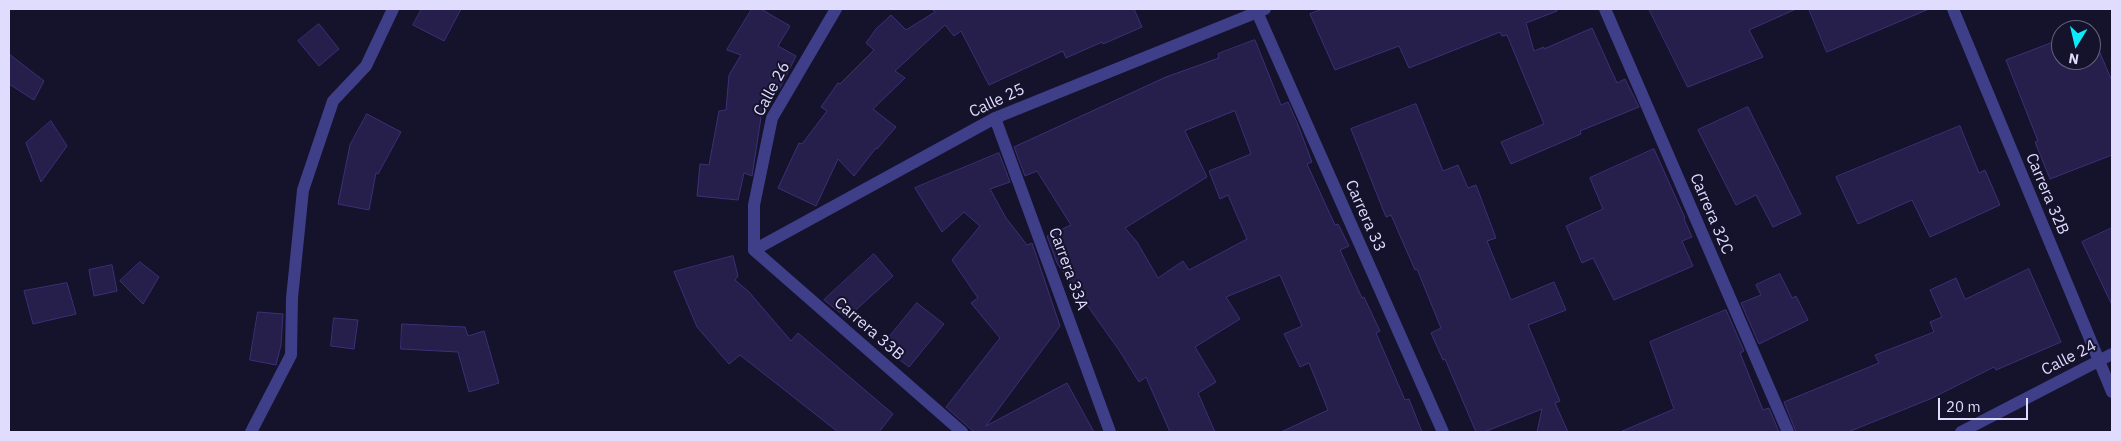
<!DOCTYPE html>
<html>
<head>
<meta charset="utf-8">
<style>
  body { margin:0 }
  #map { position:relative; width:2121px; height:441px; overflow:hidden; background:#15122b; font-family:"IBM Plex Sans",sans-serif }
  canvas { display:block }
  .frame { position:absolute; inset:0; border:10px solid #dfdcfe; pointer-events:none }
  .north { position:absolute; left:2051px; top:20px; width:50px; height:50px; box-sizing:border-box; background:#15122b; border:1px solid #66637f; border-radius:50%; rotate:189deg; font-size:14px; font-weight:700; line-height:20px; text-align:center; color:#dfdcfe }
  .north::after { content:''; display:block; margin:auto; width:18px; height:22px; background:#0ceafa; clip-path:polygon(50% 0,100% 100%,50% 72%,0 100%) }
  .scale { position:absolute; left:1938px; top:398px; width:90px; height:22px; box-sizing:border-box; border:2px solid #dfdcfe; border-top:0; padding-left:6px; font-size:15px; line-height:18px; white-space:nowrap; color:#dfdcfe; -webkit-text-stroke:4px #15122b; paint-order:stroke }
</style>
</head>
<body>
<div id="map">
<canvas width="2121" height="441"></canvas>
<div class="frame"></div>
<div class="north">N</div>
<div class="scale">20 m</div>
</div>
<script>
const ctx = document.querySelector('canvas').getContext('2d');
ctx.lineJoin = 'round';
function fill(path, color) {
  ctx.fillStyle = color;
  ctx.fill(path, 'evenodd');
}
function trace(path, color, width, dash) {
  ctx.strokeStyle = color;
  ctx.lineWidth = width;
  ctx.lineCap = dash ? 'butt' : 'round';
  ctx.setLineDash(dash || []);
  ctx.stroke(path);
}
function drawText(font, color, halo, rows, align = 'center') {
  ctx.font = font + ' "IBM Plex Sans",sans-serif';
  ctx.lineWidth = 4;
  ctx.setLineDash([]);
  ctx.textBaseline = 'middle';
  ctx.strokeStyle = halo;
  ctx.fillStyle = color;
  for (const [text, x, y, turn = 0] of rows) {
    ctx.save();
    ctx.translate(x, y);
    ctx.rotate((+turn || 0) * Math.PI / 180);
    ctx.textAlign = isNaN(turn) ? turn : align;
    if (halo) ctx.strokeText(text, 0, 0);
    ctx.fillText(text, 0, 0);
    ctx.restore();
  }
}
const building = new Path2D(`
  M 422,9 L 461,9 L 444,41 L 413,25 Z
  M 752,9 L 761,9 L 790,26 L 778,46 L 796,56 L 780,88 L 762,111 L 752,176 L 744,173 L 738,200 L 697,196 L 700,164 L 709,165 L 719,111 L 726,110 L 729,75 L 741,55 L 727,50 Z
  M 932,9 L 1134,9 L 1142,27 L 1103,44 L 1102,42 L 1066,58 L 1063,51 L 989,85 L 961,31 L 954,36 L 945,25 L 895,71 L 905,78 L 873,109 L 896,127 L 877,149 L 876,148 L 854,176 L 838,159 L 816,206 L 778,188 L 799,143 L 802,144 L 827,111 L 821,107 L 838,83 L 840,84 L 874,50 L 866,43 L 876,29 L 891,15 L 906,30 L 935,12 Z
  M 1323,9 L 1556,9 L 1557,11 L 1526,23 L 1534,51 L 1544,47 L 1544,49 L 1592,28 L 1617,83 L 1625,79 L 1639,107 L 1580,131 L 1581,134 L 1511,164 L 1501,142 L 1544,124 L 1507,35 L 1502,36 L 1500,32 L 1409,68 L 1399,46 L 1335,70 L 1310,14 Z
  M 1649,9 L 1796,9 L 1749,30 L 1763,57 L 1688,87 Z
  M 1809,9 L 1929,9 L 1827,52 Z
  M 319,24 L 339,49 L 319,66 L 298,41 Z
  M 2091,32 L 2112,81 L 2112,155 L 2050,179 L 2035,142 L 2038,141 L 2006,60 L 2061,39 L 2061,60 L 2091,60 Z
  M 1255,40 L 1281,105 L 1288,102 L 1298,125 L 1312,162 L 1307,164 L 1335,225 L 1338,224 L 1349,246 L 1340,250 L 1362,298 L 1364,297 L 1380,331 L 1376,333 L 1405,400 L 1409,399 L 1422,432 L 1281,432 L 1328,410 L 1309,363 L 1300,367 L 1284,334 L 1302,326 L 1280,275 L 1226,297 L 1240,319 L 1195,347 L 1216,382 L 1198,393 L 1215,432 L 1170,432 L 1146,377 L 1139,382 L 1119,350 L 1057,263 L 1047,236 L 1071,225 L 1037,171 L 1025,176 L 1014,147 L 1166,77 L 1219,58 L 1218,54 ZM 1235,111 L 1251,154 L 1209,171 L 1220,199 L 1228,195 L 1247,239 L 1189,270 L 1183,261 L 1158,278 L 1137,242 L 1125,228 L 1207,177 L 1185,131 Z
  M 9,54 L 44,81 L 34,100 L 9,84 Z
  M 1416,104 L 1443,171 L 1458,165 L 1468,188 L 1476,185 L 1496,238 L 1487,241 L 1511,300 L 1554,282 L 1566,310 L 1528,325 L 1560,401 L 1555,403 L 1568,432 L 1537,432 L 1542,409 L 1484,432 L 1476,432 L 1445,359 L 1443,360 L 1431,333 L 1441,328 L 1417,269 L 1415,270 L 1391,215 L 1386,217 L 1351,129 Z
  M 1748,107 L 1801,214 L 1773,227 L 1756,195 L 1736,205 L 1698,130 Z
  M 367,114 L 401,132 L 378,174 L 376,173 L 369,210 L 338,204 L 350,145 Z
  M 51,121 L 67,146 L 41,182 L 26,143 Z
  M 1960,126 L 1979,173 L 1985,170 L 2000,205 L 1930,237 L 1912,200 L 1858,224 L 1836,177 Z
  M 1654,149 L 1685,218 L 1684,219 L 1692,237 L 1682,241 L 1693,266 L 1614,300 L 1593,258 L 1582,263 L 1566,226 L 1603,209 L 1590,178 Z
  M 999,153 L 1010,182 L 990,189 L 1006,218 L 1027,245 L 1032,243 L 1060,326 L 986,426 L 1067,383 L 1094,432 L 974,432 L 946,407 L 1000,338 L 971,303 L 978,298 L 952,260 L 980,226 L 964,212 L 942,232 L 915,188 Z
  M 2112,228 L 2112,305 L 2082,242 Z
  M 874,254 L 893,276 L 847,318 L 824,300 Z
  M 733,256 L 738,276 L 735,280 L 749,292 L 791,341 L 798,333 L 893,414 L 879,432 L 838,432 L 740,355 L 729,364 L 697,327 L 674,272 Z
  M 140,262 L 159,277 L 143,304 L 120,281 Z
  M 112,265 L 117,291 L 94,296 L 89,270 Z
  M 2029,269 L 2061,342 L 1996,370 L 1994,367 L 1930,399 L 1848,432 L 1796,432 L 1784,402 L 1879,363 L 1875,355 L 1934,332 L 1930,322 L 1942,317 L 1930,290 L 1956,278 L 1965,299 Z
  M 1780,274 L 1792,298 L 1796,296 L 1808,320 L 1759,344 L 1741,303 L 1761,295 L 1756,285 Z
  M 67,283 L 76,314 L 33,324 L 24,291 Z
  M 917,303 L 944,324 L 909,367 L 882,346 Z
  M 1726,310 L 1744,351 L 1740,353 L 1763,410 L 1769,408 L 1779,432 L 1620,432 L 1674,409 L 1650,342 Z
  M 258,312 L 283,314 L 281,345 L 276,365 L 250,360 Z
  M 334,318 L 358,320 L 354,349 L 331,346 Z
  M 402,324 L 465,327 L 468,336 L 484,331 L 499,383 L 469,392 L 458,352 L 401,349 Z`);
fill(building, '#261e4b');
trace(building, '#3c3077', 1);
trace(new Path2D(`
  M 1605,9 L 1788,432
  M 1953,9 L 2112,392
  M 1257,12 L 1443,432
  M 995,118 L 1110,432
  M 754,250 L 995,118 L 1265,9
  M 754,250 L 962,432
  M 754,250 L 754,205 L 772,118 L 836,9
  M 251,432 L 291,355 L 292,298 L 303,190 L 333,101 L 366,66 L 393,9
  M 1961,432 L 2112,354`), '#3e3e89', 12);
drawText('16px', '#dfdcfe', '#15122b', [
  ["Calle 26",772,89,-62],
  ["Calle 25",997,101,-25],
  ["Carrera 32B",2047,194,67],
  ["Carrera 32C",1711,214,67],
  ["Carrera 33",1365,216,66],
  ["Carrera 33A",1068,269,70],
  ["Carrera 33B",869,329,41],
  ["Calle 24",2069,358,-27]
]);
</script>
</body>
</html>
